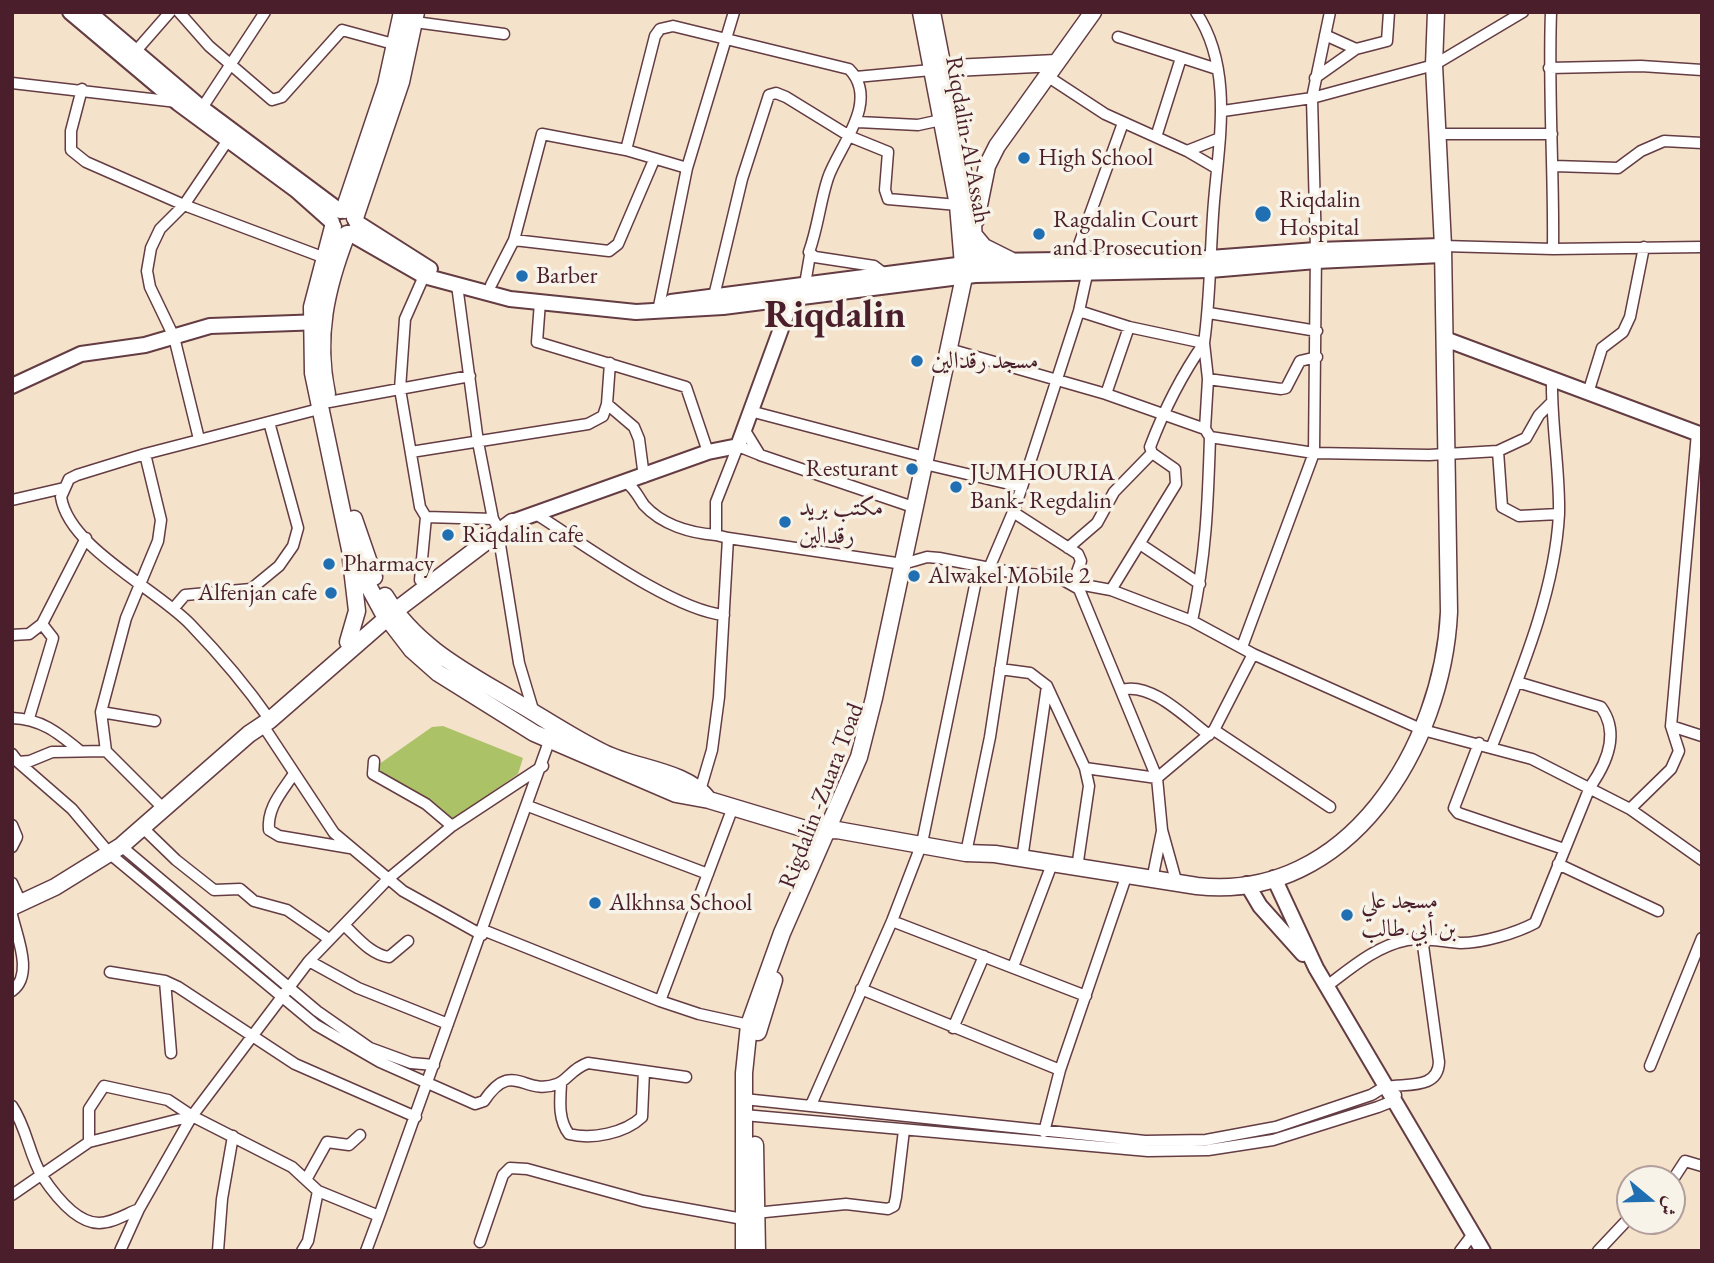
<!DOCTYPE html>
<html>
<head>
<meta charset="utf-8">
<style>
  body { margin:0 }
  #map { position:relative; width:1714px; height:1263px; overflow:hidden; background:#f5e2ca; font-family:"EB Garamond",Amiri,serif }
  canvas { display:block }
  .frame { position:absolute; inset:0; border:14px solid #4a1f2b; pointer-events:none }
  .north { position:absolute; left:1616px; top:1165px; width:70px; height:70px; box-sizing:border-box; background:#f7f3e8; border:2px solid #b29e9c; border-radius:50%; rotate:109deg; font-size:19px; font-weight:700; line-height:28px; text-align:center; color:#4a1f2b }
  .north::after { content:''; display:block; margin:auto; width:24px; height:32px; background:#1f6fb2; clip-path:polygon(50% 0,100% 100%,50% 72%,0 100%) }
</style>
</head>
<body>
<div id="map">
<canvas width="1714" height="1263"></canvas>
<div class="frame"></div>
<div class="north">ش</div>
</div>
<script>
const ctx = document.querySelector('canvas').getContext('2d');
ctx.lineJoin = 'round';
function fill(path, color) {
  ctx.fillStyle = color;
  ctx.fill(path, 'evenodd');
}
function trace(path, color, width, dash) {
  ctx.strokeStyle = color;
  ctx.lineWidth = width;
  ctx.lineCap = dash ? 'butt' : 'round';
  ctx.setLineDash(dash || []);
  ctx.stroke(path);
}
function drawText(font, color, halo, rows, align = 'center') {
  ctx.font = font + ' "EB Garamond",Amiri,serif';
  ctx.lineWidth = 7;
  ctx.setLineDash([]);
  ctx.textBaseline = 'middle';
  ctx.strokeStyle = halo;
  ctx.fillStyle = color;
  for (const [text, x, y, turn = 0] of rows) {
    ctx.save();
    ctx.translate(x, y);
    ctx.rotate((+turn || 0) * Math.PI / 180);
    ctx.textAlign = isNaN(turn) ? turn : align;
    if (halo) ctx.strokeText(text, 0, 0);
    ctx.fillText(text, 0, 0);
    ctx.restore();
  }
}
fill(new Path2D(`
  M 443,726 L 523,758 L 518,774 L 451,821 L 375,767 L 432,727 Z`), '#acc267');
const street = new Path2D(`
  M 179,12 L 209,46 L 272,100 L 282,97 L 342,30 L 397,45
  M 1551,12 C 1548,91 1554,170 1553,249
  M 415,22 L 504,34
  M 1325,35 L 1356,49
  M 1118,37 L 1217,69
  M 135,52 L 170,12
  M 1549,68 L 1641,66 L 1702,70
  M 1047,76 L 1105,114 L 1187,151 L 1216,168
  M 856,77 L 931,70
  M 1315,78 L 1356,49 L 1387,41 L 1389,12
  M 12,83 L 177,102
  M 82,89 L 71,131 L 71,150 L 86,162 L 184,205 L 325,258
  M 200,111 L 265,12
  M 1223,111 L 1312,98 L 1434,65 L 1523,12
  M 858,122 L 918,125 L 941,120
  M 1437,134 L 1552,134
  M 1156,137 L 1181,58
  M 626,150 L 655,36 L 660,29 L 673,26 L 849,69 C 881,101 838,148 828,178 C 820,202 818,227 809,252 L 815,257 L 874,266 L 886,275
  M 1187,151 L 1220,138
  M 1554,166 L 1618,168 L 1641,151 L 1664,141 L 1702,143
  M 514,240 L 609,251 L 618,244 L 654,160
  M 1443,246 L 1553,249 L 1702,247
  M 1072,264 L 1123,123
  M 805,284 L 810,255
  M 457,285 L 478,442 L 493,519 L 497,526 L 519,663 L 534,713
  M 491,285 L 514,240 L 542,134 L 626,150 L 687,168
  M 714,296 L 742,179 L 769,95 L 776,93 L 786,97 L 851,137 L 888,152 L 885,190 L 888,199 L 958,205
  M 540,302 L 537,342 L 686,387 L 708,452
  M 658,311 L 687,168 L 734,12
  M 1079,311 L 1129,327 L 1204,343 C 1181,376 1164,410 1150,447 L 1152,453 L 1175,469 L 1176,484 L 1111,590
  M 1209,313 L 1317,331
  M 949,349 L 1106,394 L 1205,429
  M 1208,379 L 1281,389 L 1286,388 L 1300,361 L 1317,357
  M 1588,393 L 1602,348 L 1623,332 L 1630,317 L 1644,247
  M 1106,394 L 1129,327
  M 329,402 L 470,376
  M 607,404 L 634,427 L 639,439 L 644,477
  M 750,411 L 925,457
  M 744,429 L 760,455 L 916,508
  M 1210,437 L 1314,453 L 1429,455 L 1498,451 L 1526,438 L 1539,415 L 1552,402
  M 199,439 L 174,337 L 150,287 L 147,271 L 151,248 L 160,229 L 184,205 L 228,140
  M 1498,451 L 1502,507 L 1519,516 L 1559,514
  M 411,452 L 588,424 L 603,416 L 607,404 L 610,363
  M 145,454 L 161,520 L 158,541 L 126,618 L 101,712 L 106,751 L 164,809
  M 933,466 L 1022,487 L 1079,311 L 1088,270
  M 627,483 C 636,490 638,497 644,505 C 662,525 691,533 716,535
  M 1022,487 L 1013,512 L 1078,554 L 1081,561 L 1073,583 L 1111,590 L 1192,621 L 1253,654 L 1423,730 L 1532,759 L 1630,809 L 1702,860
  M 12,500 L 64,488
  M 536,514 C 582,543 673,610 724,615
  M 426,517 L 493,519
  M 728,538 L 716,535 L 716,502 L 738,446 L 758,454
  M 1140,544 L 1200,584
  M 1068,548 L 1097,523 L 1114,492 L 1152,453
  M 990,566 L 1013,512
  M 420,580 L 426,517 L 420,507 L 400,389 L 405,319 L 424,276
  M 173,609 L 185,595 L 251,589 L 279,566 L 293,546 L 298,528 L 269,422
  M 1192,621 C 1206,557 1208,503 1210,437 L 1205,429 L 1208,379 L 1204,343 C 1210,301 1210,258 1213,215 C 1217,149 1236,72 1196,12
  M 12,635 L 29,634 L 42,624 L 86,538
  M 1242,647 L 1314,453 L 1316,250 L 1312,98 L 1330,12
  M 1000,669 L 1030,673 L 1047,686 L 1085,768 L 1089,786 L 1077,868
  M 1121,690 C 1151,681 1186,718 1209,735
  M 101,712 L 155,721
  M 12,718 C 41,719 57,732 79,750
  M 29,718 L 53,638 L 42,624
  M 270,720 C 247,687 219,654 191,625 C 157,589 69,548 61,497 L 69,479 L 77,475 L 145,454 L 319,409
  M 262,724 L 334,833 L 403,891 L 482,935
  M 1671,726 L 1702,736
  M 1214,730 L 1330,807
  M 1479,743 L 1454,808 L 1458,813 L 1564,849
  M 1492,746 C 1520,674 1555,592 1559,514 C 1560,469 1551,424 1552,379
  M 12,754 L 18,762 L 30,761 L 52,752 L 106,751
  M 374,761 L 373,774 L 426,804 L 452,826
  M 18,762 L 72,809 L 110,854 L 316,1025 L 380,1062 L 475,1104 L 484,1101 C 513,1058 524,1097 557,1084 C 568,1080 571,1069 588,1063 L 686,1077
  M 1085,768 L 1157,778 L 1214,730 L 1253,654
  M 293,775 C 281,793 267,808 269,830 L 279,836 L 350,848
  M 699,794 L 712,750 L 719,697 L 728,538 L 903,564 L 927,557 L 939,558 L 1015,573 L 1056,576 L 1079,589 L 1157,778 L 1162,830 L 1177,884
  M 528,806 L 708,874
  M 1630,809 L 1671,769 L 1679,751 L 1671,726 L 1673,704 L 1697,433
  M 12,825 L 17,837 L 12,847
  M 144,829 L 176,860 L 214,890 L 240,889 L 254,901 L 287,910 L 329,939
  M 121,846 L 317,1011 L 370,1048 L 411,1063 L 434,1065
  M 966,853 L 990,737 L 1015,573
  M 1022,859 L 1047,686
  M 1558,864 L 1658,911
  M 1152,880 L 1162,831
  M 12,883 L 21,903
  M 12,915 C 17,937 34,975 12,991
  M 892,921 L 1086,996
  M 344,925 C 357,937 371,955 389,957 L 408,941
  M 483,930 L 660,1001 L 733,807
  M 309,961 L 358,988 L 448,1024
  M 1013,967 L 1052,864
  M 110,972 L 165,981 L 178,987 L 295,1064 L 416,1117
  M 165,981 L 171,1053
  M 1327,986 C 1351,968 1376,946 1407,940 C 1425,937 1443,942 1461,943 C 1483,943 1516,933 1535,923 L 1590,787 C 1607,763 1620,733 1601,707 L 1517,682
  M 861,989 L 1060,1070
  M 660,1001 L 699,1014 L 749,1025
  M 953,1028 L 984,956
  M 1650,1066 L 1702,938
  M 561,1084 C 560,1101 558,1120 569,1134 C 592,1140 625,1133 642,1117 L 644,1071
  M 744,1099 L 1145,1141 L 1206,1140 L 1276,1127 L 1371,1095 C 1375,1093 1381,1088 1386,1087 C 1406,1083 1438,1090 1439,1062 L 1422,938
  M 811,1105 L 892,921 L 922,843 L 979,566
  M 12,1106 C 27,1128 29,1155 42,1176 C 54,1194 76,1223 99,1223 C 113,1223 126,1214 139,1209
  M 744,1115 L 1148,1151 L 1208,1150 L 1273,1140 L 1378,1107 L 1393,1101 L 1396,1095
  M 1044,1132 L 1060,1070 L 1126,877
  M 89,1142 L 89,1109 L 104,1086 L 168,1100 L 192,1116
  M 307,1178 L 327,1142 L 349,1145 L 360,1135
  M 1672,1181 L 1685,1161 L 1702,1166
  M 12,1195 L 89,1142 L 192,1116 L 292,1167 L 318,1191 L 379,1216 L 551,736
  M 755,1213 L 846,1204 L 888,1209 L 894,1206 L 896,1197 L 904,1130
  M 480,1242 L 503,1175 L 510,1168 L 527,1169 L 643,1201 L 743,1219
  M 120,1251 L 139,1209 L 192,1116 L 309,961 L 388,879 L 452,826 L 543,766
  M 218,1251 L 222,1199 L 233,1136
  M 302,1251 L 308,1241 L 318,1191
  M 366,1251 L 379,1216
  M 1460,1251 L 1473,1234
  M 1598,1251 L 1630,1217`);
const secondary = new Path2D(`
  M 70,12 L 178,103 L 296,190 L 332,222
  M 89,12 L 202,108 L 340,211
  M 356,222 L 430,269
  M 349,233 L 424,276 L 510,299 L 636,312 L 723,307 L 975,275 L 1210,270 L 1316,261 L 1442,255
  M 671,302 L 988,261 L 1210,258 L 1316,250 L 1441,246
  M 1445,339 L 1702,435
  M 12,386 L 81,354 L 145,345 L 210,326 L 322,322
  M 512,522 L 708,452 L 738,446 L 793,296 L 797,291
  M 1274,878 L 1316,968 L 1483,1251
  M 1247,884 L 1260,906 L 1303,954`);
const primary = new Path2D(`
  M 932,12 L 973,222 L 975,270
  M 933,69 L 1056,63
  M 344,210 L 386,85 L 402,12
  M 355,218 L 401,82 L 416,12
  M 976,220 L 987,166 L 997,146 L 1093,12
  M 333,227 L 312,307 L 313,373 L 351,554 L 382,611 L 412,650 L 438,673 L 534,733 L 676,794 L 709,800 L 812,831 L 837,830 L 966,853 L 995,854 L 1197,886 C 1349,903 1443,745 1449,612 L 1443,246 L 1434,65 L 1436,12
  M 974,235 L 984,247 L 1010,260
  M 327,394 C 315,337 326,288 347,234
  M 354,519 L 374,577
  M 385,596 C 417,649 470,674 521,705 C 548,721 575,739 604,753 C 636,769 686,770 709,800
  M 348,642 L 357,611 L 351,560
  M 12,907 L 55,887 L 121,846 L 249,734 L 270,720 L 395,611 L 512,522
  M 758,1032 L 774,980
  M 755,1145 L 757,1251
  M 744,1251 L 744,1073 L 749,1025 L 782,933 L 859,757 L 874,698 L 964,277 L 958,205 L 921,12`);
trace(street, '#643c43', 13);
trace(secondary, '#643c43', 18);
trace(primary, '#643c43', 19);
trace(street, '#fff', 10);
trace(secondary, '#fff', 14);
trace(primary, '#fff', 16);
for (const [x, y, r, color] of [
  [1024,158,7,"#1f6fb2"],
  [1263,214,9,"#1f6fb2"],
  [1039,234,7,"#1f6fb2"],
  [522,276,7,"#1f6fb2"],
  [917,361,7,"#1f6fb2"],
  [912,469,7,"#1f6fb2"],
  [956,487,7,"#1f6fb2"],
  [785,522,7,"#1f6fb2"],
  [448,535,7,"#1f6fb2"],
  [329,564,7,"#1f6fb2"],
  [914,576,7,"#1f6fb2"],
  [331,593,7,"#1f6fb2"],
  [595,903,7,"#1f6fb2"],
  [1347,915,7,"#1f6fb2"]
]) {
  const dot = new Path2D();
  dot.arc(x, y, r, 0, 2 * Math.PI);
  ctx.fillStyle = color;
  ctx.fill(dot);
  trace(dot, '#f7f3e8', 2.5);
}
drawText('24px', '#4a1f2b', '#f7f3e8', [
  ["Riqdalin-Al Assah",967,140,80],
  ["Rigdalin -Zuara Toad",822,796,-69]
]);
drawText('24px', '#4a1f2b', '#f7f3e8', [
  ["High School",1038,158],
  ["Riqdalin",1279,200],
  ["Hospital",1279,228],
  ["Ragdalin Court",1053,220],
  ["and Prosecution",1053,248],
  ["Barber",536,276],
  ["مسجد رقدالين",931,361],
  ["Resturant",898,469,"right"],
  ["JUMHOURIA",970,473],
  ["Bank- Regdalin",970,501],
  ["مكتب بريد",799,508],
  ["رقدالين",799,536],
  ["Riqdalin cafe",462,535],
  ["Pharmacy",343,564],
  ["Alwakel Mobile 2",928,576],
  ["Alfenjan cafe",317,593,"right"],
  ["مسجد علي",1361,901],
  ["بن أبي طالب",1361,929],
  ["Alkhnsa School",609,903]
], 'left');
drawText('bold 38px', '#4a1f2b', '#f7f3e8', [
  ["Riqdalin",835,317]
]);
</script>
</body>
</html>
